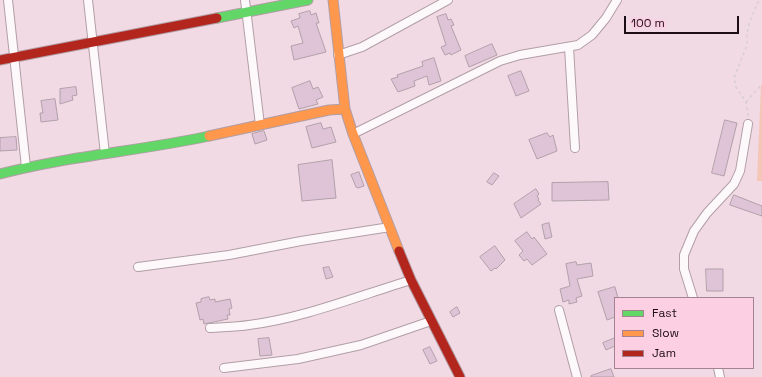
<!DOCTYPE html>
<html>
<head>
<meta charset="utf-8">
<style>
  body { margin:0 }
  #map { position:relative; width:762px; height:377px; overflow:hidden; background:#f2dae4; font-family:"Space Grotesk",sans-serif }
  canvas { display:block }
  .legend { position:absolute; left:614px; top:297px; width:140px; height:72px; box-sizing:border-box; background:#fdcfe3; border:1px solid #a38291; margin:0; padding:5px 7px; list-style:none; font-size:12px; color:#1d0e15 }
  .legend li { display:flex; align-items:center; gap:8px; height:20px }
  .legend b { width:20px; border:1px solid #a38291 }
  .scale { position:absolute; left:624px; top:16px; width:115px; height:18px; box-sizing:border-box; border:2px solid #1d0e15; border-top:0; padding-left:5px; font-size:12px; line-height:14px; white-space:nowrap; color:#1d0e15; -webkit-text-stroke:3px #fdcfe3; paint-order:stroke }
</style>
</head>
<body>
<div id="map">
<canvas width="762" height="377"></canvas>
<ul class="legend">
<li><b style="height:5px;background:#63d668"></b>Fast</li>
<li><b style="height:5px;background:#ff974d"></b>Slow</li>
<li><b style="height:5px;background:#b3261e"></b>Jam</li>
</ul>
<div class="scale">100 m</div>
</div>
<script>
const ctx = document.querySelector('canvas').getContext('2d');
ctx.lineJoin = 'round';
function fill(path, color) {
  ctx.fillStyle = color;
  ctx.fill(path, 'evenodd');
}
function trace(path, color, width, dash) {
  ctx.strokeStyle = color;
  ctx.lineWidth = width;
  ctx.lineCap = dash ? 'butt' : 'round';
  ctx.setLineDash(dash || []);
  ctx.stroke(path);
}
fill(new Path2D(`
  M 761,85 L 762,85 L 762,181 L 757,181 Z`), '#f4c6b7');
const building = new Path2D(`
  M 310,11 L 311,15 L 316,13 L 319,23 L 316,23 L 326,52 L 294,60 L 291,46 L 303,43 L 298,26 L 294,28 L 291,21 L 300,18 L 299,14 Z
  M 446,14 L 448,20 L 451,19 L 454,25 L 451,26 L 461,50 L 451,55 L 450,53 L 445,55 L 441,47 L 446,45 L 437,17 Z
  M 492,44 L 497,55 L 469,67 L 465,56 Z
  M 434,58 L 441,81 L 429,85 L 427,76 L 414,81 L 415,86 L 398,92 L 391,79 L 398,77 L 397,75 L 423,66 L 422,62 Z
  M 521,71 L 529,91 L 516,96 L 508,76 Z
  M 310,81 L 313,89 L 318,87 L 323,97 L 316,100 L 318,104 L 299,109 L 292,88 Z
  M 76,87 L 77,95 L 72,96 L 73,100 L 60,104 L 60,89 Z
  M 55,99 L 58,120 L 41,122 L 40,113 L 43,113 L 41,101 Z
  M 725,120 L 737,123 L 724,176 L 712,173 Z
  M 321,123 L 323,129 L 331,127 L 336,142 L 312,148 L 306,127 Z
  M 264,131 L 267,140 L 255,144 L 252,134 Z
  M 547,133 L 550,137 L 553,135 L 557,151 L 537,159 L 529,140 Z
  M 16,137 L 17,150 L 0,151 L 0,138 Z
  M 332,160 L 336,198 L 302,201 L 298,165 Z
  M 359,172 L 364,186 L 358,188 L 356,187 L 351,175 Z
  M 494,173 L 499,176 L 492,185 L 487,182 Z
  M 608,182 L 609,200 L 552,201 L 552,183 Z
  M 536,189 L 539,194 L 537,196 L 539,199 L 538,200 L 541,204 L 521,218 L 514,204 Z
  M 734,195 L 762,206 L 762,216 L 730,205 Z
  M 549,223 L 552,237 L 545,239 L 542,225 Z
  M 527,232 L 532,239 L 534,237 L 547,254 L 532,265 L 527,259 L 524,261 L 519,255 L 523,251 L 515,241 Z
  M 495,246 L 505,260 L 496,269 L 495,268 L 491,271 L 480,257 Z
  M 576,262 L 577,265 L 591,263 L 593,276 L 577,279 L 582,296 L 576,298 L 577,302 L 569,304 L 569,300 L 563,302 L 560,289 L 570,286 L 566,264 Z
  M 329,267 L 333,277 L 326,279 L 323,268 Z
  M 706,269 L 723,269 L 723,291 L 707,291 Z
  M 615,287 L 618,298 L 615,298 L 615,317 L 607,320 L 598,292 Z
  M 209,297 L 210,300 L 215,299 L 215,302 L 230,299 L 232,308 L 229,309 L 230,315 L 227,315 L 228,319 L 204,324 L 203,319 L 200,320 L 196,303 L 201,302 L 201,299 Z
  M 457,307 L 460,313 L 453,317 L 450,312 Z
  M 269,338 L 272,355 L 260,356 L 258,339 Z
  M 615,338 L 615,346 L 606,350 L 603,343 Z
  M 430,347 L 437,361 L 430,364 L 423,350 Z
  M 611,369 L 614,377 L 591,377 L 591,376 Z`);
fill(building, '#dec4d6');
trace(building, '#b1a0aa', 1);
const street = new Path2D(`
  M 8,0 L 26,167
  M 88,0 L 105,154
  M 245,0 L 260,125
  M 569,47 L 575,148
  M 338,55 L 362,47 L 448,0
  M 353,134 L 500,61 L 520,55 L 578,45 L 592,35 L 606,18 L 617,0
  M 138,267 L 229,255 L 301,241 L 390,227
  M 693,298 L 684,269 L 684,255 L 694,231 L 707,213 L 734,184 L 740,171 L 748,124
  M 559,310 L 577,377
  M 210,328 C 223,327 236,327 249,325 C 304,318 358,296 411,280
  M 224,368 L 298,359 L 361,345 L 431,321
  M 718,368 L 720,377`);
const fast = new Path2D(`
  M 217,18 L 308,0
  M 0,174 C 68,156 140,151 209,136`);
const slow = new Path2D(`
  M 333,0 L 345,109 L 353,134 L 399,251
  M 209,136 L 329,110 L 345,109`);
const jam = new Path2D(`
  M 0,60 L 217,18
  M 399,251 L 411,280 L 460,377`);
trace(street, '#b19ea6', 10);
trace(fast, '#b19ea6', 11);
trace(slow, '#b19ea6', 11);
trace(jam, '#b19ea6', 11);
trace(new Path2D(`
  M 746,102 L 762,84
  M 748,116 L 746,102 L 736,87 L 734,78 L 747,45 L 747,33 L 750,21 L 759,0`), '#d7cfd2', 1.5, [3, 3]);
trace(street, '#fdf9fb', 8);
trace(fast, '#63d668', 9);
trace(slow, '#ff974d', 9);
trace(jam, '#b3261e', 9);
</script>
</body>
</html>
